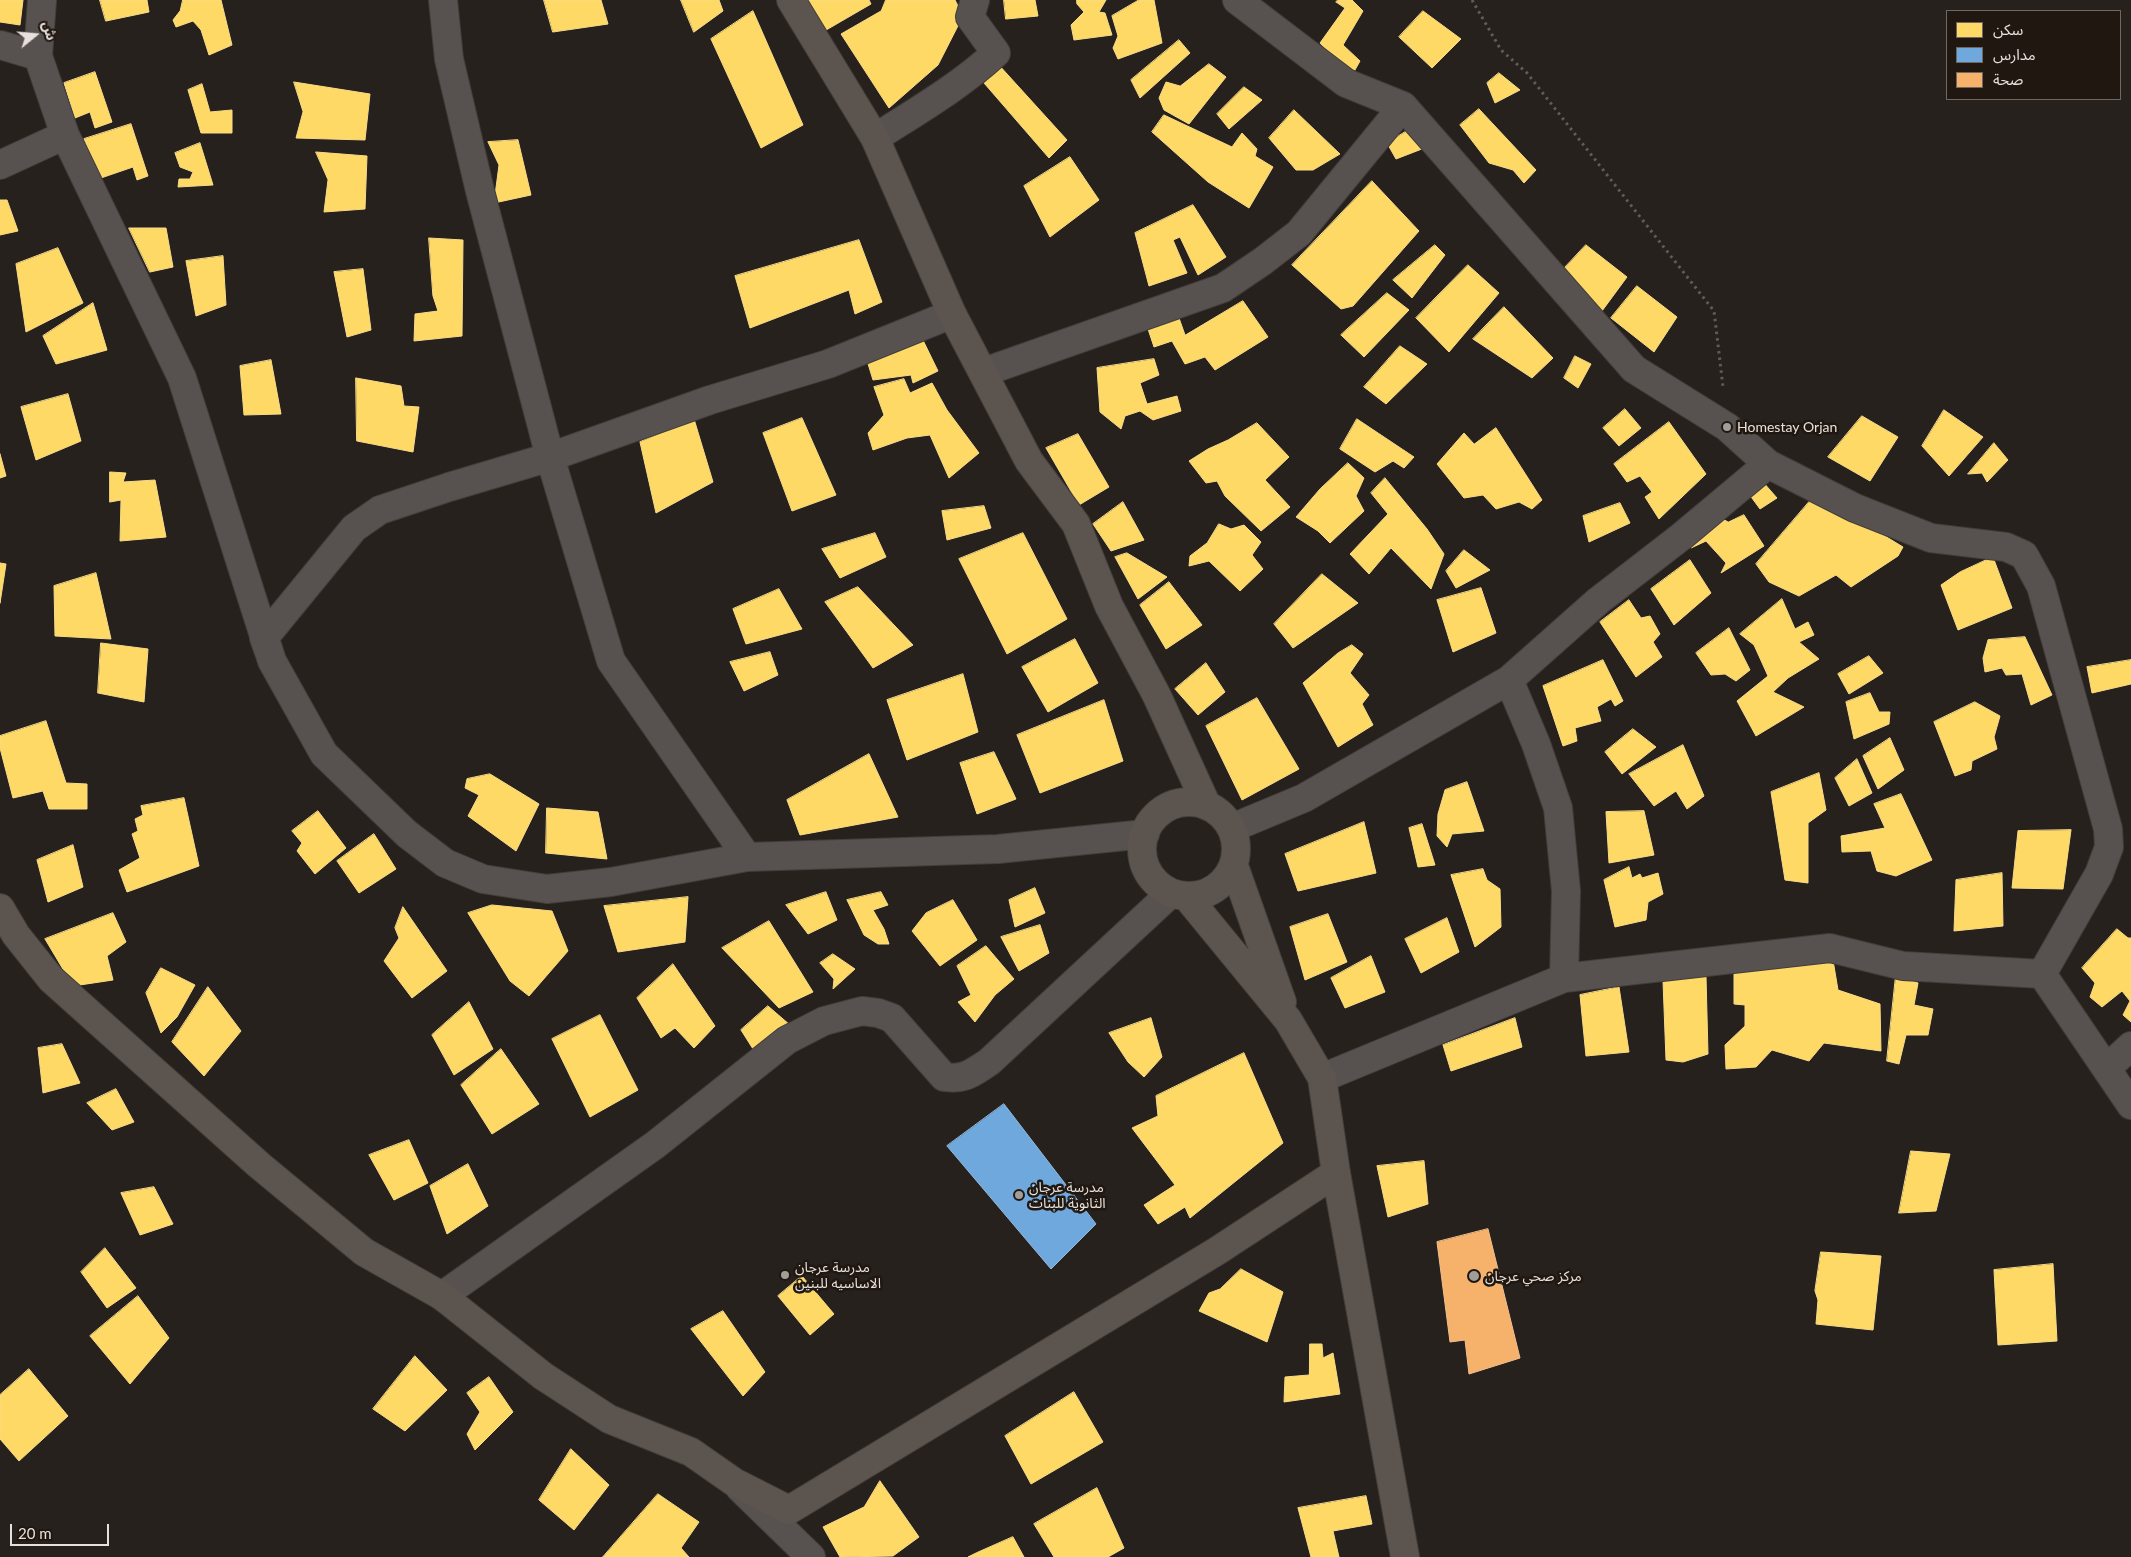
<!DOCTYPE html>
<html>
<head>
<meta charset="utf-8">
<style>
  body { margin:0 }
  #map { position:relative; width:2131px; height:1557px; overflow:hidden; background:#26211d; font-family:Lato,"Noto Sans Arabic",sans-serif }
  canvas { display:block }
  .legend { position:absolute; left:1946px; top:10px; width:175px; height:90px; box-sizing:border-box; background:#201710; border:1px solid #706762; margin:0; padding:6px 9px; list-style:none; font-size:15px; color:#e7e0dc }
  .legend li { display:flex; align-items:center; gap:10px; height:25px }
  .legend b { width:25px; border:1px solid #706762 }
  .north { position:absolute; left:10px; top:10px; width:50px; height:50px; -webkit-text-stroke:4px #201710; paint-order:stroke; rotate:73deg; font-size:14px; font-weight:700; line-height:20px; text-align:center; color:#e7e0dc }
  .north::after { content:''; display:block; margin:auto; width:18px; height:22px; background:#e7e0dc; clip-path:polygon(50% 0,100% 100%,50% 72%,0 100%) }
  .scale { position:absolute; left:10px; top:1524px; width:99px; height:22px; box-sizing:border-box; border:2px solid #e7e0dc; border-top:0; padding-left:6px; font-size:15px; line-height:18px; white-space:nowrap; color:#e7e0dc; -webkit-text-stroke:4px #201710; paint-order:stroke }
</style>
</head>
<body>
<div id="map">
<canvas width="2131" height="1557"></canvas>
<ul class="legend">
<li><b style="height:14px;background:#ffd966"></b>سكن</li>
<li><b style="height:14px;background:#6fa8dc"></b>مدارس</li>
<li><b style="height:14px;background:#f6b26b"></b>صحة</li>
</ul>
<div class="north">ش</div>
<div class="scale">20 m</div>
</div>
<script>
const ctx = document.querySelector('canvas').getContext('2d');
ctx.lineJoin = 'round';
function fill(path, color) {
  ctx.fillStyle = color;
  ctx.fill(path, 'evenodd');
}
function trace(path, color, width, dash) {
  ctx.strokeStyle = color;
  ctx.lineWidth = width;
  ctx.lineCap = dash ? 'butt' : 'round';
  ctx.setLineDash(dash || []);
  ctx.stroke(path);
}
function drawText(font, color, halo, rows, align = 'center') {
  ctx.font = font + ' Lato,"Noto Sans Arabic",sans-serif';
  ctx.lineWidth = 5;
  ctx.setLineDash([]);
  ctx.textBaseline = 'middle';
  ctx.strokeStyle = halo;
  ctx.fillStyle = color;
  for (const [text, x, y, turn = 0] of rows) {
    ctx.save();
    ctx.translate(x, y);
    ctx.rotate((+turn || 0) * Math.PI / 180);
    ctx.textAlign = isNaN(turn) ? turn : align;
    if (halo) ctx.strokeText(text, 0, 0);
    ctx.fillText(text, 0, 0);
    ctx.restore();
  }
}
const homes = new Path2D(`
  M 0,0 L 23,0 L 20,25 L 0,22 Z
  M 100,0 L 147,0 L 149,12 L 106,21 Z
  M 183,0 L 221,0 L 232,45 L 209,55 L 201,30 L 193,21 L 176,27 L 173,20 L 180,11 Z
  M 544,0 L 601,0 L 608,24 L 553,32 Z
  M 681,0 L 719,0 L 723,11 L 694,32 Z
  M 805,0 L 869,0 L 871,4 L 821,33 Z
  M 886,0 L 955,0 L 963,16 L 938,65 L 889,108 L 841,34 L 881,11 Z
  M 1004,0 L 1035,0 L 1038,16 L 1006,19 Z
  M 1077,0 L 1106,0 L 1099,12 L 1105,13 L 1112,35 L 1074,40 L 1071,25 L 1084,12 L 1077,4 Z
  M 1139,0 L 1154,0 L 1162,43 L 1118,59 L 1113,48 L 1118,36 L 1112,16 Z
  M 1338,0 L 1352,0 L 1363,11 L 1343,45 L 1360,61 L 1351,77 L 1320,43 L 1345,8 L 1336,2 Z
  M 753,11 L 803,125 L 761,148 L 711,39 Z
  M 1423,11 L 1461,39 L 1432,68 L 1399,37 Z
  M 1179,40 L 1190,53 L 1140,98 L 1131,80 Z
  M 998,64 L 1067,140 L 1049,158 L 984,83 Z
  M 1209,64 L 1226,77 L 1189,124 L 1164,110 L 1159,98 L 1166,82 L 1180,86 Z
  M 95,72 L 112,122 L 95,128 L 90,112 L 75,118 L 64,83 Z
  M 1499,73 L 1520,90 L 1495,103 L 1487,83 Z
  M 294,82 L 370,94 L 365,140 L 296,138 L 303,112 Z
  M 202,84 L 210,112 L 232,110 L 232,133 L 201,133 L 188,90 Z
  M 1244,87 L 1262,100 L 1229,129 L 1217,114 Z
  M 1479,109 L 1536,170 L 1524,183 L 1513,170 L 1489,163 L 1460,125 Z
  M 1294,110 L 1340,154 L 1313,170 L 1296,170 L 1269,138 Z
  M 1164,115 L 1232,147 L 1242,133 L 1257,149 L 1255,156 L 1273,167 L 1249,208 L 1208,182 L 1152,132 Z
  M 131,124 L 148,176 L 137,180 L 133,167 L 98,179 L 84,139 Z
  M 1412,128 L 1427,147 L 1396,159 L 1387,143 Z
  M 518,140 L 531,195 L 494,203 L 499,165 L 488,142 Z
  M 200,143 L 213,185 L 178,187 L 179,179 L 190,179 L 193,172 L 180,167 L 175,153 Z
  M 316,152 L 367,156 L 365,209 L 324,212 L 328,180 Z
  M 1070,157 L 1099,200 L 1050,237 L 1024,186 Z
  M 1372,181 L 1419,231 L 1353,306 L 1341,309 L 1292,265 Z
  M 0,200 L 7,200 L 18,231 L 0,235 Z
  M 1193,205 L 1226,257 L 1198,275 L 1180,237 L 1173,240 L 1187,273 L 1149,286 L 1135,233 Z
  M 129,228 L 166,228 L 173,267 L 150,272 Z
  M 429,238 L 463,240 L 462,336 L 414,341 L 415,314 L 438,311 L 433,296 Z
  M 859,240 L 882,302 L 855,314 L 849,290 L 750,328 L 735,276 Z
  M 1435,245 L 1445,255 L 1412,298 L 1393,280 Z
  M 1586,245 L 1627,277 L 1602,311 L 1558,275 Z
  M 58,248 L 83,303 L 26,332 L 16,264 Z
  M 223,256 L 226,305 L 196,316 L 186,261 Z
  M 1468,265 L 1499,293 L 1449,352 L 1416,318 Z
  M 363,269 L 371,330 L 347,337 L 334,272 Z
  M 1637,286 L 1677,317 L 1654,352 L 1611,318 Z
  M 1387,293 L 1409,310 L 1364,357 L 1341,335 Z
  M 1243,301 L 1268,337 L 1215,370 L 1205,357 L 1185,364 L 1172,341 L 1154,347 L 1148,329 L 1179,318 L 1185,335 Z
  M 93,303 L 107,350 L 56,364 L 43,336 Z
  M 1504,307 L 1553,358 L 1532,378 L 1473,339 Z
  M 919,332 L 938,371 L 913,383 L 911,375 L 873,380 L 865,354 Z
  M 1400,346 L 1427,364 L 1386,404 L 1364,387 Z
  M 1575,356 L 1591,364 L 1578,388 L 1564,378 Z
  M 1154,359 L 1159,375 L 1140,383 L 1147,404 L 1177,396 L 1181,411 L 1153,420 L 1140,411 L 1125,416 L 1121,429 L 1100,412 L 1097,368 Z
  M 271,360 L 281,414 L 244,415 L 240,366 Z
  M 356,378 L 401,386 L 404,406 L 419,407 L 413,452 L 357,441 Z
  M 904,379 L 910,393 L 932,383 L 947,410 L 979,453 L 949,478 L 930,435 L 907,438 L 873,450 L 868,433 L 884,415 L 874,387 Z
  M 68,394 L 81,441 L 36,460 L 21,407 Z
  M 1625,409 L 1641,428 L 1619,446 L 1603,428 Z
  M 1944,410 L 1983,437 L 1949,476 L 1922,446 Z
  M 1862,416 L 1898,437 L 1870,481 L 1828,457 Z
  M 802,418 L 836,495 L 792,511 L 763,433 Z
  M 694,419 L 713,482 L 656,513 L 640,442 Z
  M 1357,419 L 1414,457 L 1404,468 L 1393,461 L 1375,472 L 1340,449 Z
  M 1669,422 L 1706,474 L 1659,519 L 1645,497 L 1652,492 L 1640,476 L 1627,482 L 1614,464 Z
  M 1257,423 L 1289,457 L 1265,480 L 1290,507 L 1261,531 L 1225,496 L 1217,481 L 1206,483 L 1189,461 L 1208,449 L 1228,440 Z
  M 1496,428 L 1542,500 L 1532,509 L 1519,502 L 1496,509 L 1483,495 L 1464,498 L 1437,464 L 1464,433 L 1474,444 Z
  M 1078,434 L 1109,487 L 1079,505 L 1046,448 Z
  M 1994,443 L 2008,460 L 1987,482 L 1982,473 L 1968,474 Z
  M 0,454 L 6,476 L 0,478 Z
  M 1348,463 L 1364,478 L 1356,496 L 1364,511 L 1330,543 L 1318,531 L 1296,517 L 1320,489 Z
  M 110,472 L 126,473 L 123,482 L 155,480 L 166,537 L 120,541 L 121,500 L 110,502 Z
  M 1385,478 L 1427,529 L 1444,554 L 1431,589 L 1391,548 L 1369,574 L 1350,554 L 1388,514 L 1371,493 Z
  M 1763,482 L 1777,498 L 1760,509 L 1749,494 Z
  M 1816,494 L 1903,547 L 1898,556 L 1851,587 L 1836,575 L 1799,596 L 1769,582 L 1756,564 Z
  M 1123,502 L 1144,540 L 1111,551 L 1093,524 Z
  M 1620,503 L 1630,523 L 1589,542 L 1583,516 Z
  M 984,506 L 991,528 L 947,540 L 942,511 Z
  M 1744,515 L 1764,546 L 1721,573 L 1726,563 L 1706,541 L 1691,548 L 1688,542 L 1721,518 L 1728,522 Z
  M 1219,524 L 1231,529 L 1244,525 L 1261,542 L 1252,555 L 1263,569 L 1240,591 L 1209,561 L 1189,566 L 1190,556 L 1207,543 Z
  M 875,533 L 886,557 L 840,578 L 822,549 Z
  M 1023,533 L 1067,619 L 1007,654 L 959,559 Z
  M 1464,550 L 1490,570 L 1456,588 L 1446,571 Z
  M 1127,553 L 1167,577 L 1138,599 L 1115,557 Z
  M 1993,557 L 2012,608 L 1958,630 L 1941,585 L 1960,572 Z
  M 1690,560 L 1711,593 L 1674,625 L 1651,589 Z
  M 0,563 L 6,564 L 0,603 Z
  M 96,573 L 111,639 L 55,636 L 54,586 Z
  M 1322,574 L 1358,603 L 1293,648 L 1274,624 Z
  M 1169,582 L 1202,625 L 1166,649 L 1140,605 Z
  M 858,587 L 913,645 L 873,668 L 825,602 Z
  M 1481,588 L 1496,633 L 1453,652 L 1437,600 Z
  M 779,589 L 802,629 L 746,644 L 733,609 Z
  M 1782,599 L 1795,629 L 1808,622 L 1814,635 L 1799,642 L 1819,659 L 1788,678 L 1773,692 L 1804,707 L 1756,736 L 1737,701 L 1768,676 L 1754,645 L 1740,634 Z
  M 1629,600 L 1641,618 L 1650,616 L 1660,634 L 1653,642 L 1662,657 L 1636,677 L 1600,622 Z
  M 1729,628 L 1750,670 L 1736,681 L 1725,674 L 1711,675 L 1696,653 Z
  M 2025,637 L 2052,695 L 2031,705 L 2022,674 L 2006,675 L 2002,668 L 1985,672 L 1983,658 L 1988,640 Z
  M 1075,639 L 1098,683 L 1048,712 L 1022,667 Z
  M 101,643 L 148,649 L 144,702 L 98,693 Z
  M 1352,645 L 1363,654 L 1350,673 L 1369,695 L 1362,704 L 1373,725 L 1338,747 L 1303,683 L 1338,653 Z
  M 770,652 L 778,675 L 744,691 L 730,662 Z
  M 1869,656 L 1883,673 L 1849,694 L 1838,674 Z
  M 1603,660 L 1623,701 L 1615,706 L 1611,699 L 1597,707 L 1601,721 L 1575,728 L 1577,741 L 1563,746 L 1543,686 Z
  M 2131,660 L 2131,684 L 2092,693 L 2087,667 Z
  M 1206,663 L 1225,692 L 1198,715 L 1175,689 Z
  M 963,674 L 978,732 L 907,760 L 887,700 Z
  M 1870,693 L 1879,712 L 1890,712 L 1889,724 L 1854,739 L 1846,702 Z
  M 1257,698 L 1299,769 L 1242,800 L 1206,726 Z
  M 1104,700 L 1123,761 L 1040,793 L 1017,735 Z
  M 1975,702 L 2000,716 L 1994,737 L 1997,749 L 1972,761 L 1971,770 L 1955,776 L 1934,722 Z
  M 46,721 L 66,783 L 87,784 L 87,809 L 49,809 L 43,791 L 13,798 L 0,748 L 0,736 Z
  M 1633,729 L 1656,747 L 1622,774 L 1605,752 Z
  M 1890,738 L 1904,770 L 1878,789 L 1863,756 Z
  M 1683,745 L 1704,796 L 1687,809 L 1676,791 L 1654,806 L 1629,774 Z
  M 994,752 L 1016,799 L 977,814 L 960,763 Z
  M 869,754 L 898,817 L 800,835 L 787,800 Z
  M 1857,759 L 1872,793 L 1849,806 L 1835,778 Z
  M 1819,773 L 1826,810 L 1808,823 L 1808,883 L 1785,880 L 1771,792 Z
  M 490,774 L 539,804 L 516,851 L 468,816 L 479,795 L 465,788 L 467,779 Z
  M 1467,782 L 1484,831 L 1452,834 L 1447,847 L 1437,836 L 1438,814 L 1445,790 Z
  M 1901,794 L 1932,860 L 1896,876 L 1877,871 L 1871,851 L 1842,852 L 1841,836 L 1885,828 L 1874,804 Z
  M 184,798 L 199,866 L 127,892 L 119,870 L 140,858 L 132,834 L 138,831 L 135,819 L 143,815 L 141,806 Z
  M 547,808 L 598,812 L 607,859 L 546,853 Z
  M 318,811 L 346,848 L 315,874 L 297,851 L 302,843 L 292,831 Z
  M 1644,811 L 1654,855 L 1609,863 L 1606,812 Z
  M 1364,822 L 1376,873 L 1298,891 L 1285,854 Z
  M 1422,824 L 1435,865 L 1418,867 L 1409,828 Z
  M 2071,830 L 2063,889 L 2012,888 L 2018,831 Z
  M 374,834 L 396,869 L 359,893 L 337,861 Z
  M 73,845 L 83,887 L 48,902 L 37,860 Z
  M 1629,867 L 1632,878 L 1640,874 L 1642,878 L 1658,873 L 1663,894 L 1648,902 L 1646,920 L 1615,927 L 1604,880 Z
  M 1483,869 L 1487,880 L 1500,889 L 1501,927 L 1475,947 L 1451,875 Z
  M 2002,873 L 2003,926 L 1954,931 L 1956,880 Z
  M 1035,888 L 1045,913 L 1015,927 L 1009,900 Z
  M 826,892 L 837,920 L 808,934 L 786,905 Z
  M 881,892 L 888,905 L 873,910 L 884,929 L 889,944 L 878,944 L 864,935 L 847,900 Z
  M 688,897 L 685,942 L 618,952 L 604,906 Z
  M 953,900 L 977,940 L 940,966 L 912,931 L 926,913 Z
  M 492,905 L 552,911 L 568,951 L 529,996 L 510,981 L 468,913 Z
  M 403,907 L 447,971 L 412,998 L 384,961 L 399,938 L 395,928 Z
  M 113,913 L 126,942 L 107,956 L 113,980 L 73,986 L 45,939 Z
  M 1328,914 L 1347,962 L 1305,980 L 1290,927 Z
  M 1447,918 L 1459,952 L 1421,973 L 1405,939 Z
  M 769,921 L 813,992 L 779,1008 L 722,948 Z
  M 1040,925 L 1049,953 L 1019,971 L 1001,937 Z
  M 2117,929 L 2128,938 L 2131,938 L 2131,1022 L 2123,1015 L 2130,1001 L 2122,991 L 2102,1007 L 2090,997 L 2095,983 L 2082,968 Z
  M 986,946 L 1014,979 L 995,995 L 975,1022 L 958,1002 L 971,995 L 957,966 Z
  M 833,954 L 855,969 L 833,989 L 834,979 L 820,963 Z
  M 1371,956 L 1385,992 L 1345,1008 L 1331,978 Z
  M 1833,960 L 1838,990 L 1880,1004 L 1881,1051 L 1824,1043 L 1809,1061 L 1772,1050 L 1756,1067 L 1726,1069 L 1725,1045 L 1745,1026 L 1745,1005 L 1734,1004 L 1734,965 Z
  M 673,964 L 715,1026 L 694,1048 L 675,1028 L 661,1038 L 637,998 Z
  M 161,968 L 195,985 L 177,1017 L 161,1033 L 146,993 Z
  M 1896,975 L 1918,983 L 1914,1005 L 1933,1009 L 1928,1035 L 1906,1035 L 1899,1064 L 1887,1061 Z
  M 1706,976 L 1708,1054 L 1683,1062 L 1666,1060 L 1663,981 Z
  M 208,987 L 241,1031 L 204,1076 L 172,1042 Z
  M 1619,987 L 1629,1052 L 1586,1056 L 1580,995 Z
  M 469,1002 L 493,1049 L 454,1075 L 432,1035 Z
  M 768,1006 L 790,1025 L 753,1049 L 741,1030 Z
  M 600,1015 L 638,1090 L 590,1117 L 552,1039 Z
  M 1151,1018 L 1162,1057 L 1144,1077 L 1128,1062 L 1109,1033 Z
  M 1515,1018 L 1522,1047 L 1451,1071 L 1443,1045 Z
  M 62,1044 L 80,1083 L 43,1093 L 38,1048 Z
  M 501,1049 L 539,1104 L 492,1134 L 461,1085 Z
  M 1244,1053 L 1283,1143 L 1190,1218 L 1185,1207 L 1158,1224 L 1144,1205 L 1175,1185 L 1132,1128 L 1158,1116 L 1156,1096 Z
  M 116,1089 L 134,1122 L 112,1130 L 87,1103 Z
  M 409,1140 L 428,1183 L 394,1200 L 369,1155 Z
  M 1911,1151 L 1950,1154 L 1936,1211 L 1899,1213 Z
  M 1424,1161 L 1428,1204 L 1388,1217 L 1377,1166 Z
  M 468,1164 L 488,1206 L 447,1234 L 430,1186 Z
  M 154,1187 L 173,1224 L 140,1235 L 121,1193 Z
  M 105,1248 L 136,1288 L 107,1308 L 81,1272 Z
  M 1821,1252 L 1881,1256 L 1873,1330 L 1816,1324 L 1818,1300 L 1815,1291 Z
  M 2053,1264 L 2057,1341 L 1998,1345 L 1994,1270 Z
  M 1241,1269 L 1283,1292 L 1267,1342 L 1199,1311 L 1209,1293 L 1220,1289 Z
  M 802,1276 L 834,1314 L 810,1335 L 778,1296 Z
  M 138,1296 L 169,1338 L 130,1384 L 90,1336 Z
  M 723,1311 L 765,1372 L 743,1396 L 691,1329 Z
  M 1310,1344 L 1322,1344 L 1323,1358 L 1333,1353 L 1340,1394 L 1284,1402 L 1285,1377 L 1309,1375 Z
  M 415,1356 L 447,1390 L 405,1431 L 373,1409 Z
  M 29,1369 L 68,1416 L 19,1461 L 0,1439 L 0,1395 Z
  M 489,1377 L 513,1412 L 475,1450 L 467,1434 L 480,1412 L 467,1393 Z
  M 1074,1392 L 1103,1442 L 1031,1484 L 1005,1436 Z
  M 571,1449 L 609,1485 L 574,1530 L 539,1500 Z
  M 880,1481 L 919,1537 L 893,1556 L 840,1557 L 823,1527 L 864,1507 Z
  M 1097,1488 L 1124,1548 L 1108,1557 L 1054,1557 L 1034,1524 Z
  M 658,1494 L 699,1522 L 681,1548 L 689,1557 L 603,1557 Z
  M 1366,1496 L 1372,1524 L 1333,1531 L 1339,1557 L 1311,1557 L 1298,1508 Z
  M 1013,1537 L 1024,1557 L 968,1557 L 976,1553 Z`);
fill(homes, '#ffd966');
trace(homes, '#f8db89', 1);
const schools = new Path2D(`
  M 1004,1104 L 1096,1224 L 1051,1269 L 947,1146 Z`);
fill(schools, '#6fa8dc');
trace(schools, '#93b9dc', 1);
const health = new Path2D(`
  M 1488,1229 L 1520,1358 L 1469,1374 L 1465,1340 L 1450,1342 L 1437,1242 Z`);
fill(health, '#f6b26b');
trace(health, '#f2c08d', 1);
const street = new Path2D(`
  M 443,0 L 449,59 L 480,191 L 550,457 L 611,661 L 747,857
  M 1237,0 L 1346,83 L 1403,106 L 1634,369 L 1727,427 L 1768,464 L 1855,508 L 1931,538 L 2006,547 L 2024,555 L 2041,586 L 2108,829 L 2109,847 L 2099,874 L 2042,974
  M 0,45 L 38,56 L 65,135 L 182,378 L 272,661 L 324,754 L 407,834 L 445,863 L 483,879 L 547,889 L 611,882 L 747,857 L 998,849 L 1145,834
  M 38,56 L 42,0
  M 875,138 C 917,111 959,87 996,53 L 970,17 L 975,0
  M 0,165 L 65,135
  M 984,372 L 1223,288 L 1263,261 L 1299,233 L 1403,106
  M 269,652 L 264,638 L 354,528 L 380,510 L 449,487 L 550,457 L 710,400 L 828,364 L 952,314
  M 1509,680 L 1536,744 L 1558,808 L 1566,891 L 1564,978
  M 1232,828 L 1304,798 L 1509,680 L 1598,601 L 1682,536 L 1768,464
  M 2107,1068 L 2131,1046
  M 1322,1078 L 1564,978 L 1830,948 L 1903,966 L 2042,974 L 2131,1105
  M 442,1296 L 655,1145 L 787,1040 L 824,1021 L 862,1011 L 878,1013 L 892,1018 L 944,1077 C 965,1080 972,1073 989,1062 L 1171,893
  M 740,1488 L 811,1557`);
const secondary = new Path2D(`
  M 791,0 L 875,138 L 952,314 L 1029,461 L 1076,524 L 1109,606 L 1157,696 L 1207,806
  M1142 849a47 47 0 1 1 94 0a47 47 0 1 1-94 0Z
  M 1234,866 L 1282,1002
  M 1187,897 L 1288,1020 L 1322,1078 L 1336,1173 L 1405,1557
  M 0,908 L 16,935 L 51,979 L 259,1165 L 364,1252 L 442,1296 L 543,1376 L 609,1419 L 691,1452 L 734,1482 L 789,1510 L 1217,1251 L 1336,1173`);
trace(street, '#423e3a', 30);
trace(secondary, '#423e3a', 30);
trace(new Path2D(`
  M 1472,0 L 1501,50 L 1527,73 L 1714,311 L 1723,387`), '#615c5a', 3, [2.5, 4]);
trace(street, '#57524f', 28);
trace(secondary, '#5c554f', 28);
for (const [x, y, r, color] of [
  [1727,427,5,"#a39d99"],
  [1019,1195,5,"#a39d99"],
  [785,1275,5,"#a39d99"],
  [1474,1276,6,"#a39d99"]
]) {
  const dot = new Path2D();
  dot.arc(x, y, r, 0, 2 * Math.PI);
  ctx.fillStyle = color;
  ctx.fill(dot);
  trace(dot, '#201710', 2);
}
drawText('14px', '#e7e0dc', '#201710', [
  ["Homestay Orjan",1737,427],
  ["مدرسة عرجان",1029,1187],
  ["الثانوية للبنات",1029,1203],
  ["مدرسة عرجان",795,1267],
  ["الاساسيه للبنين",795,1283],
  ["مركز صحي عرجان",1485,1276]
], 'left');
</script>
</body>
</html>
